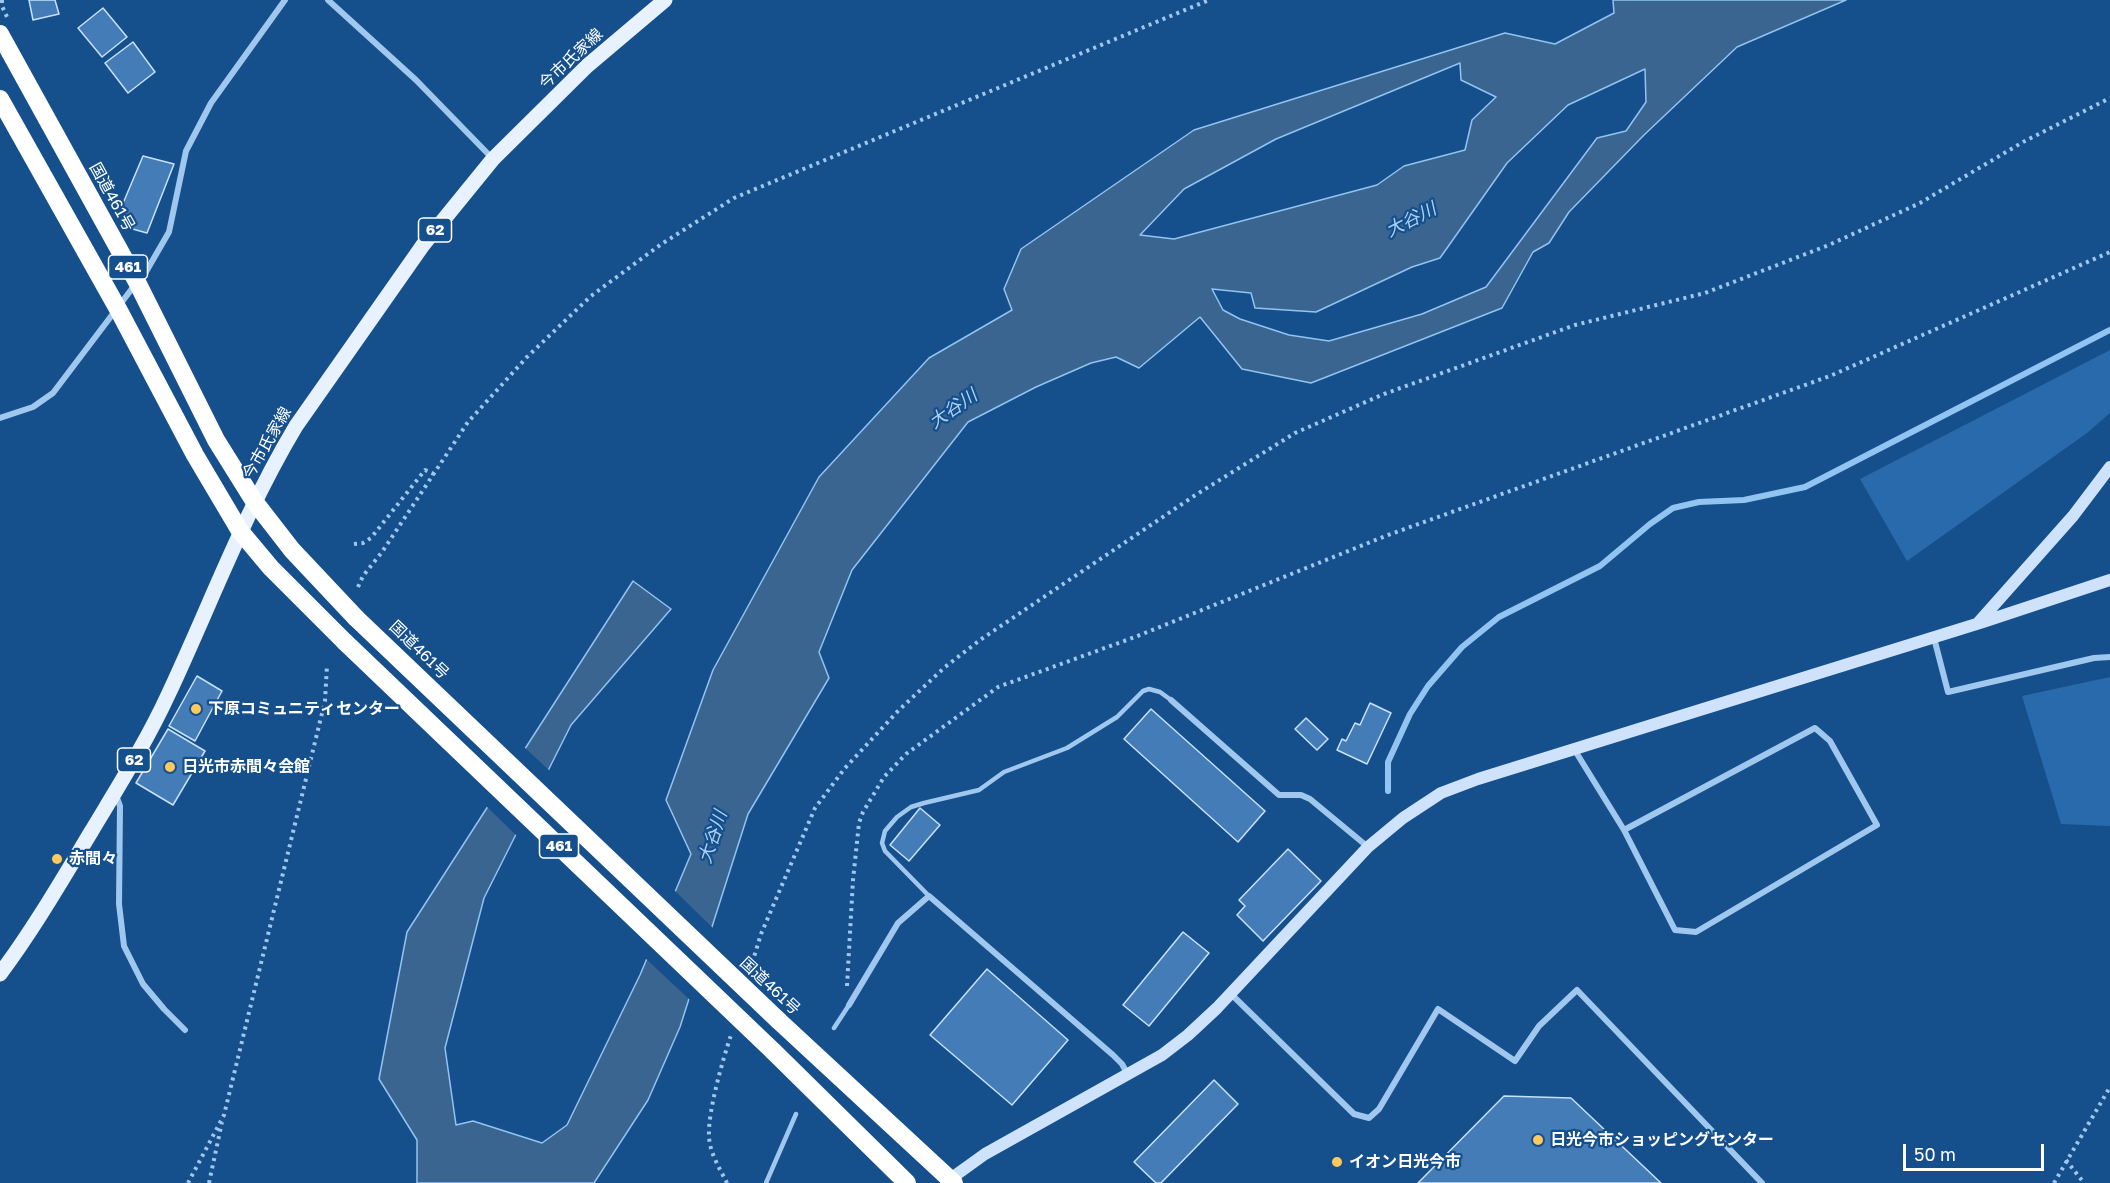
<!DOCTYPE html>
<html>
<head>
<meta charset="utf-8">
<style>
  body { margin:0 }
  #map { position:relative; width:2110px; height:1183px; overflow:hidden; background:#16508c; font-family:"Golos Text",sans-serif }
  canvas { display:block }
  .scale { position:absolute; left:1903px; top:1144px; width:141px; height:27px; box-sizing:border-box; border:3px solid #fff; border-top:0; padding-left:8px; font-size:18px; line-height:21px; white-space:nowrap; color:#fff; -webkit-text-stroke:4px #16508c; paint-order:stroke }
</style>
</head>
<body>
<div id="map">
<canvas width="2110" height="1183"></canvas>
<div class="scale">50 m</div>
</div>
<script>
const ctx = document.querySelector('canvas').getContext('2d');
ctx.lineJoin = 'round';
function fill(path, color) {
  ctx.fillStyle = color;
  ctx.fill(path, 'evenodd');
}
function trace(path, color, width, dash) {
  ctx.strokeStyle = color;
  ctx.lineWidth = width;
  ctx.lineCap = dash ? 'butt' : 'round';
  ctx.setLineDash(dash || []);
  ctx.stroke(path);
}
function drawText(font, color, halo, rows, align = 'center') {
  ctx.font = font + ' "Golos Text","Noto Sans JP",sans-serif';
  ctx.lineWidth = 4.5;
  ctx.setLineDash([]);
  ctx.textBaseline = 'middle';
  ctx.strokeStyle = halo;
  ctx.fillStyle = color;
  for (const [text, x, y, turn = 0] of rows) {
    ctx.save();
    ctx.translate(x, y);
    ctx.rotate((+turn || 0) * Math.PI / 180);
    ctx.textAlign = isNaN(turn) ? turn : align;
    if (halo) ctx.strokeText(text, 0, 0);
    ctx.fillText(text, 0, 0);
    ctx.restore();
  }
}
fill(new Path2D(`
  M 2110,350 L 2110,413 L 2087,433 L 1907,561 L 1860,479 Z
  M 2110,677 L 2110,826 L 2061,824 L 2022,696 Z`), '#286aab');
const water = new Path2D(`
  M 1613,0 L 1846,0 L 1737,47 L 1644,135 L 1569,212 L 1549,243 L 1533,252 L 1502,308 L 1311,383 L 1242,369 L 1200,317 L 1139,368 L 1116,357 L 1091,363 L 1036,387 L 968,422 L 852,570 L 819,652 L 829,678 L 748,814 L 680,1027 L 648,1100 L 594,1183 L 417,1183 L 417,1140 L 379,1079 L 407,932 L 633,581 L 671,609 L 571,725 L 484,898 L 445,1048 L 456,1125 L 473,1121 L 542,1143 L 567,1125 L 640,975 L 691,854 L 666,800 L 713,670 L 819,477 L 929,358 L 1012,310 L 1004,289 L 1021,249 L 1194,130 L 1505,33 L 1555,44 L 1614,13 ZM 1460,63 L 1461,80 L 1496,97 L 1472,120 L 1465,150 L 1404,166 L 1377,185 L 1174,239 L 1140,235 L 1184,189 L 1276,139 ZM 1645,69 L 1646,102 L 1626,131 L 1597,138 L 1486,287 L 1422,314 L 1329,341 L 1289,335 L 1240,319 L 1223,310 L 1212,289 L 1251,293 L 1255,308 L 1316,312 L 1412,267 L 1440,258 L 1507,163 L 1568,105 Z`);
fill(water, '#3a6590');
trace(water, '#92c4f2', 1.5);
fill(new Path2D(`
  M 523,746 L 551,772 L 518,837 L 485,805 Z
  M 673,889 L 714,929 L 691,1001 L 644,957 Z`), '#16508c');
trace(new Path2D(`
  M 1388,791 L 1388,762 L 1410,714 L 1428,686 L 1462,647 L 1499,617 L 1600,566 L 1650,524 L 1673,508 L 1699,502 L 1744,500 L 1805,487 L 2110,330`), '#92c4f2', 6);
const building = new Path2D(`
  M 29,0 L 55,0 L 59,14 L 33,20 Z
  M 103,8 L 127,37 L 102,57 L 78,28 Z
  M 133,42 L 155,72 L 128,93 L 105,63 Z
  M 143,156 L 174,164 L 147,233 L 129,228 L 121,208 Z
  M 197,676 L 222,691 L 195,741 L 169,726 Z
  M 1370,703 L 1391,713 L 1367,764 L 1337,750 L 1342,739 L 1346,741 L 1355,723 L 1360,725 Z
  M 1151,709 L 1265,811 L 1238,842 L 1124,739 Z
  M 1306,718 L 1328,739 L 1317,750 L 1295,729 Z
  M 168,729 L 205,751 L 173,805 L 136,783 Z
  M 920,808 L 940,825 L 909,861 L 890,845 Z
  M 1288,849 L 1321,881 L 1263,941 L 1237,915 L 1245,906 L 1239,900 Z
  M 1183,932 L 1209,953 L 1149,1026 L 1123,1005 Z
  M 987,969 L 1068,1040 L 1012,1105 L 930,1035 Z
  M 1214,1080 L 1238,1104 L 1161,1183 L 1156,1183 L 1134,1162 Z
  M 1504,1096 L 1571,1098 L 1661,1183 L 1418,1183 Z`);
fill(building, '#437cb7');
trace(building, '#c7e1fb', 1.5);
trace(new Path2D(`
  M 2,0 L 2,6 L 7,17
  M 354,544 L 363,543 L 371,538 L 425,470 L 434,474
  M 358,587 L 363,576 L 382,552 L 468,422 L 527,357 L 591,296 L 660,245 L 734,198 L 1209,0
  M 750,970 L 761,934 L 815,808 L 845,768 L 899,710 L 945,667 L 980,640 L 1194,496 L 1295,433 L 1384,394 L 1575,325 L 1705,293 L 1829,245 L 1920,203 L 2023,142 L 2110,98
  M 847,986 L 853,880 L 859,823 L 863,812 L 884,777 L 906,754 L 998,687 L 1135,637 L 1388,535 L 1830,376 L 2110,252
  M 2066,1160 L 2084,1183
  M 188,1183 L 224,1115 L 325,701 L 327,665
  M 209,1183 L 222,1122
  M 727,1183 C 720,1169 709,1152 709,1135 C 708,1111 723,1059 731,1035
  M 2054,1183 L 2110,1087`), '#a0c8ef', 4, [3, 4.5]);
trace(new Path2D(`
  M 929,896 L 885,851 L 882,843 L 885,831 L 897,817 L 911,807 L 924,803 L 979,790 L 1004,772 L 1067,748 L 1117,717 L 1143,691 L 1149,689 L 1160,692 L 1171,700
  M 834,1028 L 849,1005
  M 766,1183 L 796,1114`), '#a0c8ef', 4.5);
trace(new Path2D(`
  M 328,0 L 416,80 L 492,158
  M 0,418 L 33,407 L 53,393 L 137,282 L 143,277 L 169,232 L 186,151 L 211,103 L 285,0
  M 1934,638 L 1948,692 L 2094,658 L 2110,657
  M 1171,700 L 1279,795 L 1301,795 L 1310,799 L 1368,847
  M 1574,749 L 1624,830 L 1675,930 L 1696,932 L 1877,825 L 1830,741 L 1815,728 L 1624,830
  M 116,795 L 120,806 L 119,904 L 124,946 L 143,984 L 164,1009 L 185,1030
  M 1231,994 L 1354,1114 L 1369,1118 L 1379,1109 L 1438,1009 L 1515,1061 L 1539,1026 L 1577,990 L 1762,1183
  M 849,1005 L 898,923 L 929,896 L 1113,1055 L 1122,1064 L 1128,1075`), '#a0c8ef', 6);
trace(new Path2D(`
  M 1978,623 L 2073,516 L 2110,467
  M 946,1182 L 985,1154 L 1162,1055 L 1188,1035 L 1217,1008 L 1368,847 L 1403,818 L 1441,793 L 1478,779 L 1983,622 L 2110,580`), '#cee3fb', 12);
trace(new Path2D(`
  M 0,974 C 33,930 62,880 91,832 C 118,787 147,741 169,693 C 211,603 245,511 296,426 L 423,245 L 493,159 L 587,66 L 665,0`), '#e8f2ff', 15);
trace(new Path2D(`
  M 0,34 L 137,282 L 216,440 L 254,501 L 292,550 L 356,618
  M 0,99 L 118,309 L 195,455 L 240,531 L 271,568 L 345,642
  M 779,1021 L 954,1183
  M 773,1051 L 907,1183`), '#fff', 18);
trace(new Path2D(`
  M 356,618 L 779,1021
  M 345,642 L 773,1051`), '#fff', 18);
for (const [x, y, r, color] of [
  [196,709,6,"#ffc95e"],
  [170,767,6,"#ffc95e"],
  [57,859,6,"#ffc95e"],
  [1538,1140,6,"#ffc95e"],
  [1337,1162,6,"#ffc95e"]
]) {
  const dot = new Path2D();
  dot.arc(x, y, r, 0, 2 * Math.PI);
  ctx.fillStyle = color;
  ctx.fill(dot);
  trace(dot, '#16508c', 2);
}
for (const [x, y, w] of [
  [435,230,33],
  [128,267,39],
  [134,760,33],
  [559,846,39]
]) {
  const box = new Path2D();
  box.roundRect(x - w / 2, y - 12, w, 24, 4.5);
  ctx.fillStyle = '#16508c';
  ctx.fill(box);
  trace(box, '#fff', 1.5);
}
drawText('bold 15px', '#fff', null, [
  ["62",435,230],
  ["461",128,267],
  ["62",134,760],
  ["461",559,846]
]);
drawText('16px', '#fff', '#16508c', [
  ["今市氏家線",571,59,-43],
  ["国道461号",112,197,61],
  ["今市氏家線",267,443,-60],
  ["国道461号",419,650,44],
  ["国道461号",770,986,43]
]);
drawText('bold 16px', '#fff', '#16508c', [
  ["下原コミュニティセンター",208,709],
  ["日光市赤間々会館",182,767],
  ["赤間々",69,859],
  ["日光今市ショッピングセンター",1550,1140],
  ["イオン日光今市",1349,1162]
], 'left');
drawText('italic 18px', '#acd2f6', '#16508c', [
  ["大谷川",1411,220,-27],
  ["大谷川",953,409,-35],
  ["大谷川",713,837,-72]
]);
</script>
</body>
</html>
